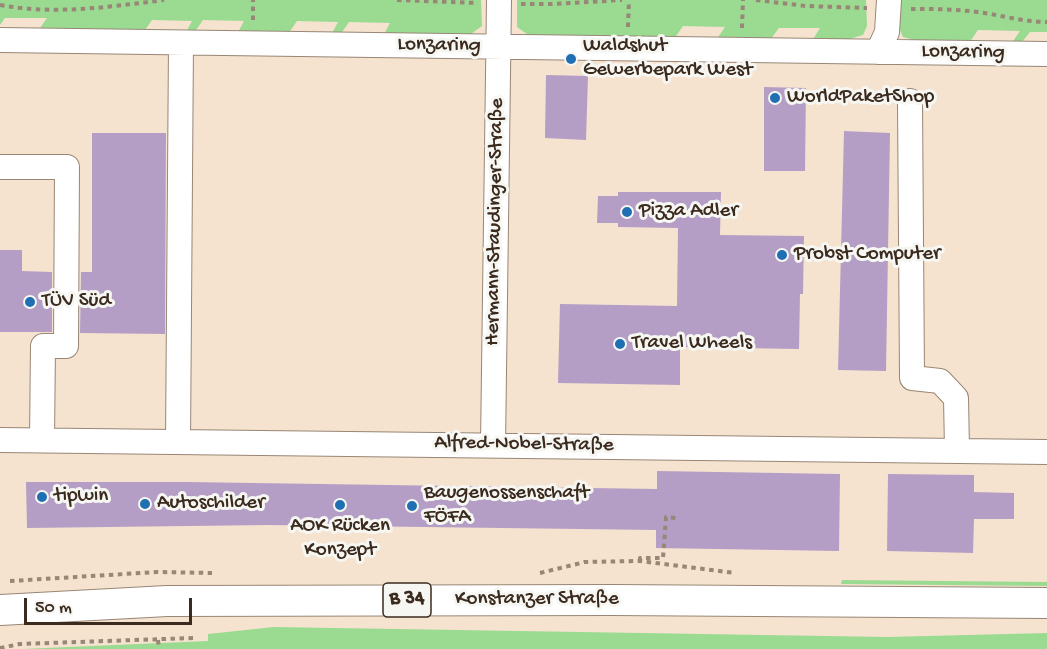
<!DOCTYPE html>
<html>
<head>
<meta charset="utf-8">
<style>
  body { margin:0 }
  #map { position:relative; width:1047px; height:649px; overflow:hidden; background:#f5e3cf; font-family:"Gochi Hand",sans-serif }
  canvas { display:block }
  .scale { position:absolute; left:24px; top:598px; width:168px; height:27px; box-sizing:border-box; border:3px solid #3b2a1e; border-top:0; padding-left:8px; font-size:18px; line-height:21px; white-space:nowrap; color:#3b2a1e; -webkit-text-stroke:4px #f6f6f2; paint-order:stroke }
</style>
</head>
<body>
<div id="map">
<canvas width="1047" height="649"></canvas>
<div class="scale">50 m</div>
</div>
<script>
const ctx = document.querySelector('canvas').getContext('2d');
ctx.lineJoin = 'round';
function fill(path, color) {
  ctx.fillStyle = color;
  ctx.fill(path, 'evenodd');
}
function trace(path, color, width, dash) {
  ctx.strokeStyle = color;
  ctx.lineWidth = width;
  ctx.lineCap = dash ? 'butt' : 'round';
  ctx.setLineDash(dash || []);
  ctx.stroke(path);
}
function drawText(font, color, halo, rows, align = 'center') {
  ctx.font = font + ' "Gochi Hand",sans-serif';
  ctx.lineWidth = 6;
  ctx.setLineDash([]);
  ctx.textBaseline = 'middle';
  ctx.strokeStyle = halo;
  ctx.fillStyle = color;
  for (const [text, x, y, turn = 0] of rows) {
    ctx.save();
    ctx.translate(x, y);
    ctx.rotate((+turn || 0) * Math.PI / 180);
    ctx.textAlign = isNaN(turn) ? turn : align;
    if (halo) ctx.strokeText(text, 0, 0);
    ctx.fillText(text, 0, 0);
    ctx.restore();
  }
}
fill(new Path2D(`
  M 0,0 L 481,0 L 482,26 L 468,36 L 382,38 L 390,23 L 349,22 L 338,38 L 330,37 L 338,22 L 297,21 L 286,37 L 236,36 L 244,21 L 203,20 L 192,36 L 184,36 L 192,21 L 152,20 L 141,36 L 36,34 L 47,18 L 5,18 L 0,25 Z
  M 517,0 L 866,0 L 867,26 L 863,35 L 832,44 L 810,44 L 820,28 L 779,28 L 767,44 L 714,43 L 725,27 L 683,26 L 672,42 L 531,37 L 517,27 Z
  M 900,0 L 1047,0 L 1047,32 L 1030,32 L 1018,47 L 1009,47 L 1020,31 L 978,30 L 967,46 L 929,44 L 903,37 L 899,28 Z
  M 842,580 L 1047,582 L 1047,586 L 841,584 Z
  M 274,627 L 887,637 L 1047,633 L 1047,649 L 22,649 L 208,641 L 208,634 Z`), '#9adb91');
fill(new Path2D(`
  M 546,75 L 588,76 L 586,140 L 545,138 Z
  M 764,87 L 806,88 L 805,171 L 764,171 Z
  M 844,131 L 890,133 L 886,371 L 838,370 Z
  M 92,133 L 166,133 L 165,334 L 80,333 L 81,272 L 92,272 Z
  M 618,192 L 721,192 L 720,235 L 804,236 L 803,294 L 800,294 L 799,349 L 680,347 L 680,385 L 558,383 L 560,304 L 677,306 L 678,228 L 618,227 L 618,223 L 597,223 L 598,196 L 618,196 Z
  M 0,250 L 22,250 L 22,271 L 52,272 L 52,332 L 0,332 Z
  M 657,471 L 840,474 L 839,551 L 656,548 L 656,530 L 270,525 L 27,528 L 26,482 L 187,482 L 657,489 Z
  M 888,474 L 974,475 L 974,492 L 1014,493 L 1014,519 L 974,519 L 973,553 L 887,551 Z`), '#b59ec6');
const minor = new Path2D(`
  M 0,40 L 1047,54
  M 878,52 L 887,32 L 889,0
  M 910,101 L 912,378 L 940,381 L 956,398 L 957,450
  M 0,167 L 67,167 L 66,346 L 43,346 L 42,440
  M 0,440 L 1047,452
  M 178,442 L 181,43
  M 493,445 L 499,0`);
const major = new Path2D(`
  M 0,610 L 167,601 L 612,600 L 1047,603`);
trace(minor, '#988676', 26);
trace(major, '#988676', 32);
trace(new Path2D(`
  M 397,0 L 478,3
  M 756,0 L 806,6 L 867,8
  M 521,4 L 551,4 L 622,0
  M 0,5 C 55,15 109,7 164,0
  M 911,9 C 933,9 955,9 977,12 C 1001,15 1023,22 1047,22
  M 253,20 L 253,0
  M 628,27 L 629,0
  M 742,28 L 743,0
  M 640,561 L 640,558 L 663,558 L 666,517 L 676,518
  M 540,573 L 585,562 L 640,561 L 735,573
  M 10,581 L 157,572 L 212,573
  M 158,640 L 159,649
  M 0,648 L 20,644 L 193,638`), '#988676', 4, [4.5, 4.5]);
trace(minor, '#fff', 24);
trace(major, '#fff', 30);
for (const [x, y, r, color] of [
  [571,59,6,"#1f6fb2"],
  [775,98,6,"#1f6fb2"],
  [627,212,6,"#1f6fb2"],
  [782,255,6,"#1f6fb2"],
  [30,302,6,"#1f6fb2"],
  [620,344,6,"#1f6fb2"],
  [42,497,6,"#1f6fb2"],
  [145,504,6,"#1f6fb2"],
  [340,505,6,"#1f6fb2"],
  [412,506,6,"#1f6fb2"]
]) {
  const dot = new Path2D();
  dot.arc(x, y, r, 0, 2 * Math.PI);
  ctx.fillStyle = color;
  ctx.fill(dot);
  trace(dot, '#f6f6f2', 2);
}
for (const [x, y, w] of [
  [407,600,48]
]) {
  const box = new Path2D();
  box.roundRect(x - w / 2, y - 17, w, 34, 4.5);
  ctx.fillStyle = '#f6f6f2';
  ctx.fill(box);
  trace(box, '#3b2a1e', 1.5);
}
drawText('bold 20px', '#3b2a1e', null, [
  ["B 34",407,600]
]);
drawText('21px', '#3b2a1e', '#f6f6f2', [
  ["Lonzaring",439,46,1],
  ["Lonzaring",963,53,1],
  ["Hermann-Staudinger-Straße",496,222,-89],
  ["Alfred-Nobel-Straße",524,445,1],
  ["Konstanzer Straße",537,600]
]);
drawText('21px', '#3b2a1e', '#f6f6f2', [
  ["Waldshut",583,47],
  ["Gewerbepark West",583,71],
  ["WorldPaketShop",787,98],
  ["Pizza Adler",639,212],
  ["Probst Computer",794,255],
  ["TÜV Süd",42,302],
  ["Travel Wheels",632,344],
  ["Baugenossenschaft",424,494],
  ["FÖFA",424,518],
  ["tipwin",54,497],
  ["Autoschilder",157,504],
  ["AOK Rücken",340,527,"center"],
  ["Konzept",340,551,"center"]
], 'left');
</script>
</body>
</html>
